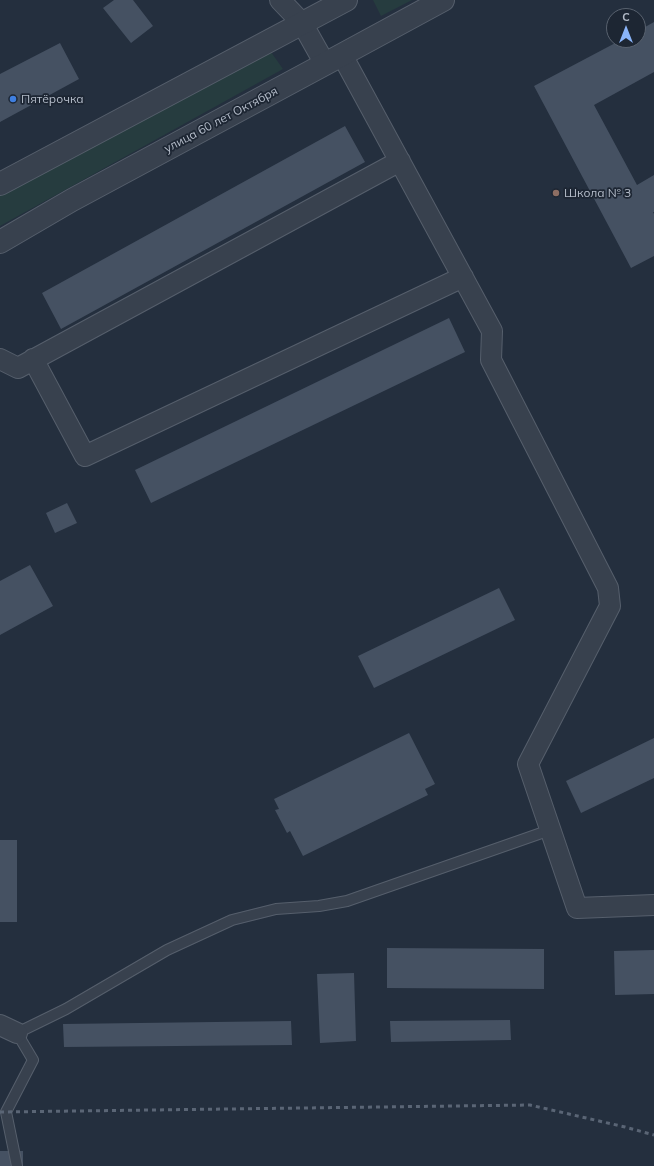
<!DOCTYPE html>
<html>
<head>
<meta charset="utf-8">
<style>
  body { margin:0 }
  #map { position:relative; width:654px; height:1166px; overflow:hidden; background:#242f3e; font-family:Mulish,sans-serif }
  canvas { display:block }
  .north { position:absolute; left:606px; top:8px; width:40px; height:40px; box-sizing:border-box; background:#1d2633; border:1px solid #59626f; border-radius:50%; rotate:0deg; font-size:11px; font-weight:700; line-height:16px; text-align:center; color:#b4bcc9 }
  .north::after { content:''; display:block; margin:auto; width:14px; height:18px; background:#8ab4f8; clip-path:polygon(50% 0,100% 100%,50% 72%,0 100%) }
</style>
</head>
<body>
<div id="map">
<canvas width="654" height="1166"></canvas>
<div class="north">С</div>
</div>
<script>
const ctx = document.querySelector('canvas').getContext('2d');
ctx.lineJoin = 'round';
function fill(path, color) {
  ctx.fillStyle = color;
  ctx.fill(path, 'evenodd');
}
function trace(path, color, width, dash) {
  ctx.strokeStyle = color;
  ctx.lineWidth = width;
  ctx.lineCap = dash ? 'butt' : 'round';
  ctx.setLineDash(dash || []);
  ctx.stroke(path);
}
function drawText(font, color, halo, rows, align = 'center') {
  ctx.font = font + ' Mulish,sans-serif';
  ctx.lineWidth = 3.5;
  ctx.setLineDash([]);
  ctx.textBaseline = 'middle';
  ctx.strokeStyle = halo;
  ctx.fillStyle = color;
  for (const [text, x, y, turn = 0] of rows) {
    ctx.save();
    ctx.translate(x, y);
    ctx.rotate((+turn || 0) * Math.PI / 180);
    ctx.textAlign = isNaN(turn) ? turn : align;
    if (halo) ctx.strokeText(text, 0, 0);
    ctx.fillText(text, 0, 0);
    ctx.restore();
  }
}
fill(new Path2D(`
  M 373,0 L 412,0 L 381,16 Z
  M 271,52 L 283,69 L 0,226 L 0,195 Z`), '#263c3f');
fill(new Path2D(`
  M 114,0 L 133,0 L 153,26 L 131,43 L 103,8 Z
  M 654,22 L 654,72 L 594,105 L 637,185 L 654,175 L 654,212 L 653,212 L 654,214 L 654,256 L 631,268 L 534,86 L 621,40 L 638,40 L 638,31 Z
  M 60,43 L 79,79 L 0,122 L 0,74 Z
  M 345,126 L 365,162 L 61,329 L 42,293 Z
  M 449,318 L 465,352 L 151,503 L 135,470 Z
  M 67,503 L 77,523 L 55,533 L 46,513 Z
  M 30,565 L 53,606 L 0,635 L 0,581 Z
  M 499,588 L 515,620 L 374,688 L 358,656 Z
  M 409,733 L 435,784 L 425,789 L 428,795 L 303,856 L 290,831 L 287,833 L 275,810 L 279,809 L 274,799 Z
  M 654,738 L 654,778 L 581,813 L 566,781 Z
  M 0,840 L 17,840 L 17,922 L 0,922 Z
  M 387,948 L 544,949 L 544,989 L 387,988 Z
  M 654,950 L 654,994 L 615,995 L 614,951 Z
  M 354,973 L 356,1041 L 320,1043 L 317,974 Z
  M 510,1020 L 511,1040 L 391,1042 L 390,1021 Z
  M 291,1021 L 292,1045 L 64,1047 L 63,1024 Z
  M 0,1151 L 23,1151 L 23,1166 L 0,1166 Z`), '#455162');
const service = new Path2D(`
  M 17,1166 L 6,1112 L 33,1060 L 17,1033 L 66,1009 L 167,950 L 232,920 L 276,909 L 319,906 L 347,901 L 550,830`);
const minor = new Path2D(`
  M 280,0 L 302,23 L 325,64
  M 342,55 L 492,331 L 491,360 L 608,588 L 610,606 L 528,764 L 577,908 L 654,905
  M 0,359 L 18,368 L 400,161
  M 33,359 L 85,456 L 463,277
  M 0,1025 L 17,1033`);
const tertiary = new Path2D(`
  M 0,184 L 346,0
  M 0,242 L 72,200 L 325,64 L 443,0`);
trace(service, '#565f6c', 12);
trace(minor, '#565f6c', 22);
trace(tertiary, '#565f6c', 24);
trace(service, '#38414e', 10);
trace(minor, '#38414e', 20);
trace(tertiary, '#38414e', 22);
trace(new Path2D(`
  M 0,1112 L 530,1105 L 625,1127 L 654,1135`), '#5a6575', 3, [4, 4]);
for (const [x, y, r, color] of [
  [13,99,4,"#3f7fe0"],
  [556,193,4,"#8d6e63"]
]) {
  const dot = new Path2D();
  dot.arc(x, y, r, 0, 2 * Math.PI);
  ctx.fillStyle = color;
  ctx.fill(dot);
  trace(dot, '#1d2633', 1.5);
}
drawText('12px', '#b4bcc9', '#1d2633', [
  ["Пятёрочка",21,99],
  ["Школа № 3",564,193]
], 'left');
drawText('12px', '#b4bcc9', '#1d2633', [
  ["улица 60 лет Октября",221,120,-28]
]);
</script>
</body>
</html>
